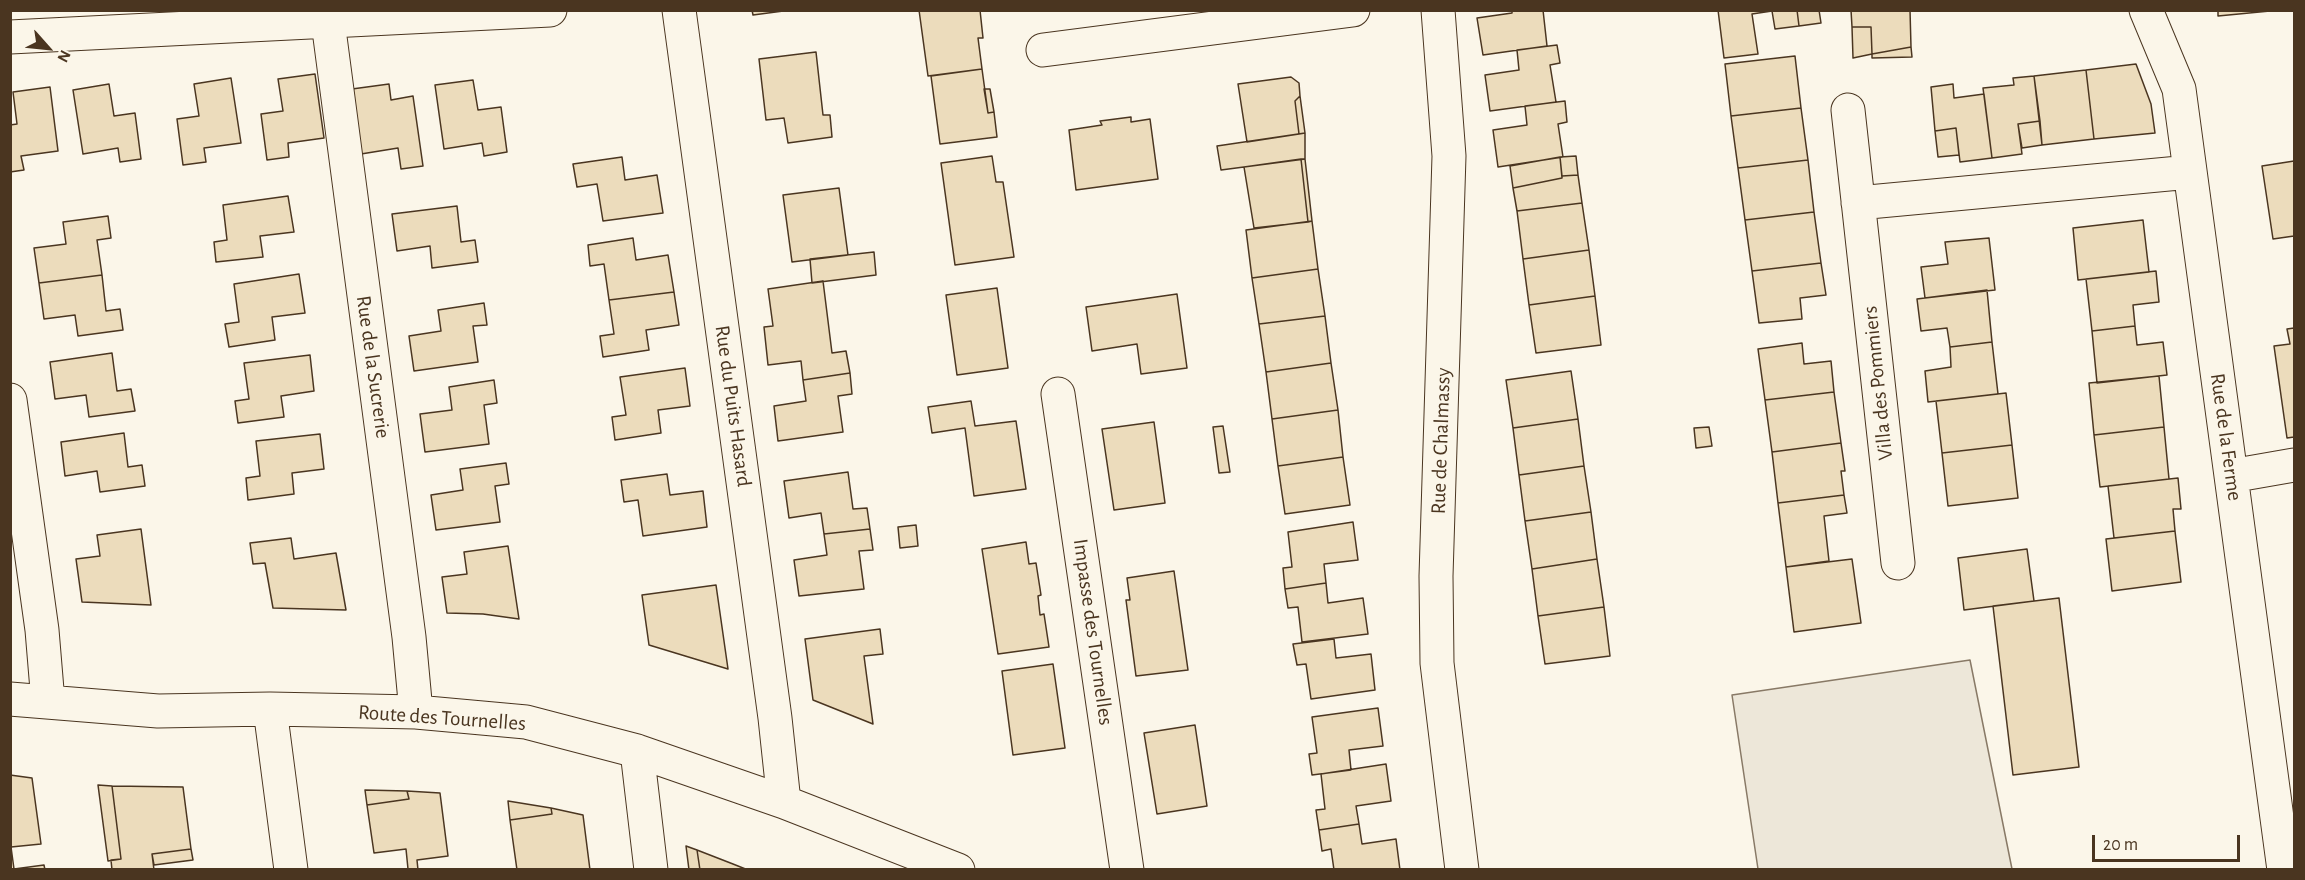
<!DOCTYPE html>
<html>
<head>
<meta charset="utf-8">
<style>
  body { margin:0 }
  #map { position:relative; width:2305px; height:880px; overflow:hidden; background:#fbf6e9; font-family:"Alegreya Sans",sans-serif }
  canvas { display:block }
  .frame { position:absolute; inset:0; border:12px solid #4a3520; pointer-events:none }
  .north { position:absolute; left:18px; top:18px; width:60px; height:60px; -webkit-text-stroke:4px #fbf6e9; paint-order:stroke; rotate:117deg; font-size:16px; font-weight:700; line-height:24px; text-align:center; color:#4a3520 }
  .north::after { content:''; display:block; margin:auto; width:21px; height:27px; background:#4a3520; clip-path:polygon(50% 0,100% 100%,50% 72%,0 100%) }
  .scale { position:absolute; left:2092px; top:835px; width:148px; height:27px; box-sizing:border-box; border:3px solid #4a3520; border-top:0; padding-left:8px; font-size:18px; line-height:21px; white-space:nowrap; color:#4a3520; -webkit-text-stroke:4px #fbf6e9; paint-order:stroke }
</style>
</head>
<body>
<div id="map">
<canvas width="2305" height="880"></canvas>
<div class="frame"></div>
<div class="north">N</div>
<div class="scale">20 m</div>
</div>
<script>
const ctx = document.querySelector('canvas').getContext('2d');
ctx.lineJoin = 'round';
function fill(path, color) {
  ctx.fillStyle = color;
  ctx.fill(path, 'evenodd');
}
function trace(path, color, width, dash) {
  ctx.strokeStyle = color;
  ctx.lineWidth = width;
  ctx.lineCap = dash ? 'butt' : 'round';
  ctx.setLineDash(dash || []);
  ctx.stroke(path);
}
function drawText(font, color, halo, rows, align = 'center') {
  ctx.font = font + ' "Alegreya Sans",sans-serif';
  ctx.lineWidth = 4.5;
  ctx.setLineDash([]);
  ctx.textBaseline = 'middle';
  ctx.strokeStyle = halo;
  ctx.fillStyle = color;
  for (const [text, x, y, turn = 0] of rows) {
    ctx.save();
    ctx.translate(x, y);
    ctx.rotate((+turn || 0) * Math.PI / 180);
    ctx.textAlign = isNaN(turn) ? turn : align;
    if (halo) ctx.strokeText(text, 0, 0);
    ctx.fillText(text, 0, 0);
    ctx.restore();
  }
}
const parking = new Path2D(`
  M 1970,660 L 2012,869 L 1758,869 L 1732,695 Z`);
fill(parking, '#ede7d9');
trace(parking, '#887966', 1.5);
const building = new Path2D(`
  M 752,10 L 791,10 L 753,15 Z
  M 919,10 L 980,10 L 983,38 L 978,38 L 982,69 L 928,76 Z
  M 1512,10 L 1543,10 L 1547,46 L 1483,55 L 1477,18 L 1512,13 Z
  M 1718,10 L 1797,10 L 1799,26 L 1775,29 L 1772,11 L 1752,14 L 1758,54 L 1724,58 Z
  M 1797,10 L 1819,10 L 1821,23 L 1799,26 Z
  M 1851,10 L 1910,10 L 1911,47 L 1872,54 L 1871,27 L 1852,27 Z
  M 2218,10 L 2270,10 L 2270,11 L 2218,16 Z
  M 1852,27 L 1871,27 L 1872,54 L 1853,58 Z
  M 1557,45 L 1560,63 L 1550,65 L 1556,102 L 1490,111 L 1485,75 L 1519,70 L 1517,50 Z
  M 1911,47 L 1912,57 L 1872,58 L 1872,54 Z
  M 816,52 L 823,115 L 830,115 L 832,137 L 788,143 L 784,118 L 766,120 L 759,59 Z
  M 1795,56 L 1801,108 L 1731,116 L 1725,64 Z
  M 2136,64 L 2151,104 L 2155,133 L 2094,139 L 2086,70 Z
  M 982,69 L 988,113 L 994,112 L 997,137 L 940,144 L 931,76 Z
  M 2086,70 L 2094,139 L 2042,145 L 2034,76 Z
  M 315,74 L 324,138 L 288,143 L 289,157 L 267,160 L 261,114 L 283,111 L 278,79 Z
  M 2034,76 L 2040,121 L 2018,124 L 2022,154 L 1992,158 L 1983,88 L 2014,85 L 2013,78 Z
  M 1291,77 L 1299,83 L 1300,96 L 1295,101 L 1299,134 L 1247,142 L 1238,84 Z
  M 231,78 L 241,143 L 204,148 L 206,162 L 183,165 L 177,119 L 199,116 L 194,84 Z
  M 473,80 L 478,110 L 501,107 L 507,152 L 484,156 L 482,143 L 444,149 L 435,85 Z
  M 109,84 L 114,116 L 135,113 L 141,159 L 120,162 L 118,148 L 83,154 L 73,90 Z
  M 389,84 L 391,100 L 413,96 L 423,166 L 401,169 L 398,148 L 361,154 L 352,89 Z
  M 1953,84 L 1954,98 L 1984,94 L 1992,158 L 1960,162 L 1956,128 L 1935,131 L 1931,87 Z
  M 50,87 L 58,151 L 21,156 L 24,170 L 10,172 L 10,125 L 17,124 L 13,92 Z
  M 984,89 L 990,89 L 994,112 L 988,113 Z
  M 1300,96 L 1305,133 L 1299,134 L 1295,101 Z
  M 1565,101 L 1567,122 L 1558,124 L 1563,157 L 1498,167 L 1493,130 L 1527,125 L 1525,106 Z
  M 1801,108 L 1808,160 L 1738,168 L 1731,116 Z
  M 1131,117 L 1131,122 L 1150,119 L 1158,179 L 1076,190 L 1069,130 L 1102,125 L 1100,121 Z
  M 2040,121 L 2042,145 L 2022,148 L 2018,124 Z
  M 1956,128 L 1959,155 L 1938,157 L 1935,131 Z
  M 1305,133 L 1305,159 L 1221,170 L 1217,146 Z
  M 992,156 L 996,182 L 1003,182 L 1014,257 L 955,265 L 941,163 Z
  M 1576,156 L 1578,175 L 1562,176 L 1560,157 Z
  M 622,157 L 625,180 L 657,175 L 663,213 L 603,221 L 597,184 L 577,187 L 573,164 Z
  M 1560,157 L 1562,178 L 1513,188 L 1510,166 Z
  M 1301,159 L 1305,159 L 1312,221 L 1308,222 Z
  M 1301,159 L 1308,222 L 1254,228 L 1244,167 Z
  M 1808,160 L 1814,212 L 1745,220 L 1738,168 Z
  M 2294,161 L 2294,236 L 2273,239 L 2262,166 Z
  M 1578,175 L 1582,203 L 1517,211 L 1513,188 L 1562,178 L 1562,176 Z
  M 839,188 L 848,255 L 792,262 L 783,195 Z
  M 288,196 L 294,232 L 260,236 L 263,257 L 216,262 L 214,242 L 227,240 L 223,205 Z
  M 1582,203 L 1589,250 L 1523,259 L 1517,211 Z
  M 457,206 L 461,242 L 475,240 L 478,262 L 432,268 L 430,246 L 397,251 L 392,214 Z
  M 1814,212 L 1821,263 L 1752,271 L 1745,220 Z
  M 108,216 L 111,238 L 97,240 L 102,275 L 39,283 L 34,248 L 66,244 L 63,222 Z
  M 2143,220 L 2149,272 L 2078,280 L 2073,228 Z
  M 1312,221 L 1318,269 L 1252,278 L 1246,230 Z
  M 633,238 L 636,260 L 668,255 L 674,292 L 609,300 L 604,264 L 590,266 L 588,245 Z
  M 1989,238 L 1995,290 L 1925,298 L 1921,267 L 1948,264 L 1945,242 Z
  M 1589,250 L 1595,296 L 1529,305 L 1523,259 Z
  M 874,252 L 876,275 L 812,283 L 810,259 Z
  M 1821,263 L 1826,295 L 1800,298 L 1802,319 L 1759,323 L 1752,271 Z
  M 1318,269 L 1325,316 L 1259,324 L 1252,278 Z
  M 2156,271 L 2159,302 L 2133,305 L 2135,326 L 2092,331 L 2086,279 Z
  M 299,274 L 305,313 L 272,317 L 275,340 L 229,347 L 225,324 L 239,322 L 234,284 Z
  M 102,275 L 106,311 L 120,309 L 123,330 L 78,336 L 75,315 L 44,319 L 39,283 Z
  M 823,281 L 832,353 L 846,351 L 850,373 L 803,380 L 801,361 L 768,365 L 764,327 L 773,326 L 768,289 Z
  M 997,288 L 1008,368 L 957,375 L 946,295 Z
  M 1987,290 L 1992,342 L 1950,347 L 1947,328 L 1921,331 L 1917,299 Z
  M 674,292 L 679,325 L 646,330 L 649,350 L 603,357 L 600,336 L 614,334 L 609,300 Z
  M 1177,294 L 1187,368 L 1141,374 L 1137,344 L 1092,351 L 1086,307 Z
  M 1595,296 L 1601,345 L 1536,353 L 1529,305 Z
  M 484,303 L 487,325 L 473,326 L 478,362 L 414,371 L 409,336 L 441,331 L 438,310 Z
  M 1325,316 L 1331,363 L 1266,372 L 1259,324 Z
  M 2135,326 L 2137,345 L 2163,342 L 2167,375 L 2097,383 L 2092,331 Z
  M 2294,328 L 2294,437 L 2287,438 L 2274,346 L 2290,344 L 2287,329 Z
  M 1992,342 L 1998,394 L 1928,402 L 1925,371 L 1951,367 L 1950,347 Z
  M 1802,343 L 1804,364 L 1831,361 L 1834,392 L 1765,400 L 1758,349 Z
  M 112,353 L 117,391 L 131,389 L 135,411 L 89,417 L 86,395 L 55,399 L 50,362 Z
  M 310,355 L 314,391 L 281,396 L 284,417 L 238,423 L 235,401 L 249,399 L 244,363 Z
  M 1331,363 L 1338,410 L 1272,419 L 1266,372 Z
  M 685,368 L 690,406 L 658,410 L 661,433 L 615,440 L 612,417 L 626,415 L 620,377 Z
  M 1571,371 L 1578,419 L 1513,428 L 1506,380 Z
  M 850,373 L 852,394 L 838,396 L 843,432 L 778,441 L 774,406 L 806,401 L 803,380 Z
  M 2159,376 L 2164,427 L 2094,435 L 2089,383 Z
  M 494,380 L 497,403 L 484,405 L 489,444 L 425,452 L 420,414 L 452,410 L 449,387 Z
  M 1834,392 L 1841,443 L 1772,452 L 1765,400 Z
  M 2006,393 L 2012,445 L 1942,453 L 1936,401 Z
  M 971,401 L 975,426 L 1016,421 L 1026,489 L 974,496 L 965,428 L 932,433 L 928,407 Z
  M 1338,410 L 1343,457 L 1278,466 L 1272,419 Z
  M 1578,419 L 1584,466 L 1519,475 L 1513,428 Z
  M 1154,422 L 1165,503 L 1114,510 L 1102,429 Z
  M 1223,426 L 1230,472 L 1219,473 L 1213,427 Z
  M 1709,427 L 1712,446 L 1696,448 L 1694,428 Z
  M 2164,427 L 2169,479 L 2100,487 L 2094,435 Z
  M 124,433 L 128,467 L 142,465 L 145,486 L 100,492 L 97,471 L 65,476 L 61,442 Z
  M 320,434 L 324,469 L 292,473 L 294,494 L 248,500 L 246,478 L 260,476 L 256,441 Z
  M 1841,443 L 1845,471 L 1841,471 L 1844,495 L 1778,503 L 1772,452 Z
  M 2012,445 L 2018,498 L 1948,506 L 1942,453 Z
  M 1343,457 L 1350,505 L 1285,514 L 1278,466 Z
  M 506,463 L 509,484 L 495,486 L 500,522 L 436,530 L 431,495 L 463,490 L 460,469 Z
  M 1584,466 L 1591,512 L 1525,521 L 1519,475 Z
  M 848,472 L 853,509 L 867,508 L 870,529 L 824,534 L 821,513 L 789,518 L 784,481 Z
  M 667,474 L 670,495 L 703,491 L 707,527 L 643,536 L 638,500 L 624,502 L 621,480 Z
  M 2178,478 L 2181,509 L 2173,509 L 2175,531 L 2114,538 L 2108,486 Z
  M 1844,495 L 1847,513 L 1824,516 L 1829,561 L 1786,567 L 1778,503 Z
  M 1591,512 L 1597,559 L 1532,569 L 1525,521 Z
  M 1353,522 L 1358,560 L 1324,564 L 1326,583 L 1285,589 L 1283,568 L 1292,567 L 1288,532 Z
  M 916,525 L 918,546 L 900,548 L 898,527 Z
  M 141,529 L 151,605 L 82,602 L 76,559 L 100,556 L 97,535 Z
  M 870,529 L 873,550 L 859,551 L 864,589 L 799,596 L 794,560 L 827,555 L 824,534 Z
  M 2175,531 L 2181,582 L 2112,591 L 2106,539 Z
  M 291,538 L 294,559 L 336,553 L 346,610 L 273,608 L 265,563 L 253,564 L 250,543 Z
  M 1026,542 L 1029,564 L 1036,563 L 1041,595 L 1038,596 L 1040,615 L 1044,614 L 1049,647 L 998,654 L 982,549 Z
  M 508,546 L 519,619 L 483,614 L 447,613 L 442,577 L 467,574 L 464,552 Z
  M 2027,549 L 2034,601 L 1964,610 L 1958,558 Z
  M 1597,559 L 1604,607 L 1538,616 L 1532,569 Z
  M 1852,559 L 1861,623 L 1794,632 L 1786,567 Z
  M 1174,571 L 1188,670 L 1136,676 L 1126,600 L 1130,600 L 1127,578 Z
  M 1326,583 L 1328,603 L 1363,598 L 1368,634 L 1302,642 L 1298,607 L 1288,608 L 1285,589 Z
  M 716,585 L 728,669 L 649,645 L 642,595 Z
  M 2059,598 L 2079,767 L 2013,775 L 1993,606 Z
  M 1604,607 L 1610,656 L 1545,664 L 1538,616 Z
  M 880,629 L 883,654 L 864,656 L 873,724 L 813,700 L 805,639 Z
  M 1334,639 L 1336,658 L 1371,654 L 1375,690 L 1311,699 L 1306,664 L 1297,665 L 1293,644 Z
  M 1053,664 L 1065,748 L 1013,755 L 1002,671 Z
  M 1378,708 L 1383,746 L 1349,750 L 1351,770 L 1312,775 L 1309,754 L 1317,753 L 1312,717 Z
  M 1195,725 L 1207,806 L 1157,814 L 1144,733 Z
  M 1386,764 L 1391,801 L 1356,806 L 1359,824 L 1319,830 L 1316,810 L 1325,809 L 1321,774 Z
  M 10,775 L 32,778 L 41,844 L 11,847 L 14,869 L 44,865 L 45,870 L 10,870 Z
  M 98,785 L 112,786 L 121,859 L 108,861 Z
  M 112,786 L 183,787 L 191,849 L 152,854 L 154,870 L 112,870 L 111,860 L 121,859 Z
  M 365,790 L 407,791 L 409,799 L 367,805 Z
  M 407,791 L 440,793 L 448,856 L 417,860 L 418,870 L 403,870 L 408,869 L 406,849 L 374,853 L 367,805 L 409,799 Z
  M 508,801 L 551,808 L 552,814 L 510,820 Z
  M 551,808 L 583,815 L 590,870 L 517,870 L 510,820 L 552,814 Z
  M 1359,824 L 1362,844 L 1396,839 L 1400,870 L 1334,870 L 1331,849 L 1322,851 L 1319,830 Z
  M 686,846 L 697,850 L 700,870 L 689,870 Z
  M 191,849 L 193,860 L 154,865 L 152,854 Z
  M 697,850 L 733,864 L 748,870 L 700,870 Z`);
fill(building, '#ecdcbc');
trace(building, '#4a3520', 1.5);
const minor = new Path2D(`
  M 679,10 L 775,718 L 784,802
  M 1438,10 L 1449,156 L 1436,576 L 1437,663 L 1462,870
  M 2146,10 L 2179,89 L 2284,870
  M 328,22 L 409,637 L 416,712
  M 10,37 L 550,10
  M 1043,50 L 1353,10
  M 1848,110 L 1898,563
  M 1858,203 L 2190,172
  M 1058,394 L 1127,870
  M 10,400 L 42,630 L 48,702
  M 2231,476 L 2294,465
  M 10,699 L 158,711 L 270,709 L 416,712 L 526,722 L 637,751 L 784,802 L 958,870
  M 270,709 L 291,870
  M 637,751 L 651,870`);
trace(minor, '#4a3520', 35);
trace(minor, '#fbf6e9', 33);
drawText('21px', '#4a3520', '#fbf6e9', [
  ["Rue de la Sucrerie",373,367,82],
  ["Villa des Pommiers",1878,383,-96],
  ["Rue du Puits Hasard",733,406,82],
  ["Rue de la Ferme",2226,437,82],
  ["Rue de Chalmassy",1441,441,-88],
  ["Impasse des Tournelles",1093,632,82],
  ["Route des Tournelles",442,718,4]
]);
</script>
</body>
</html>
